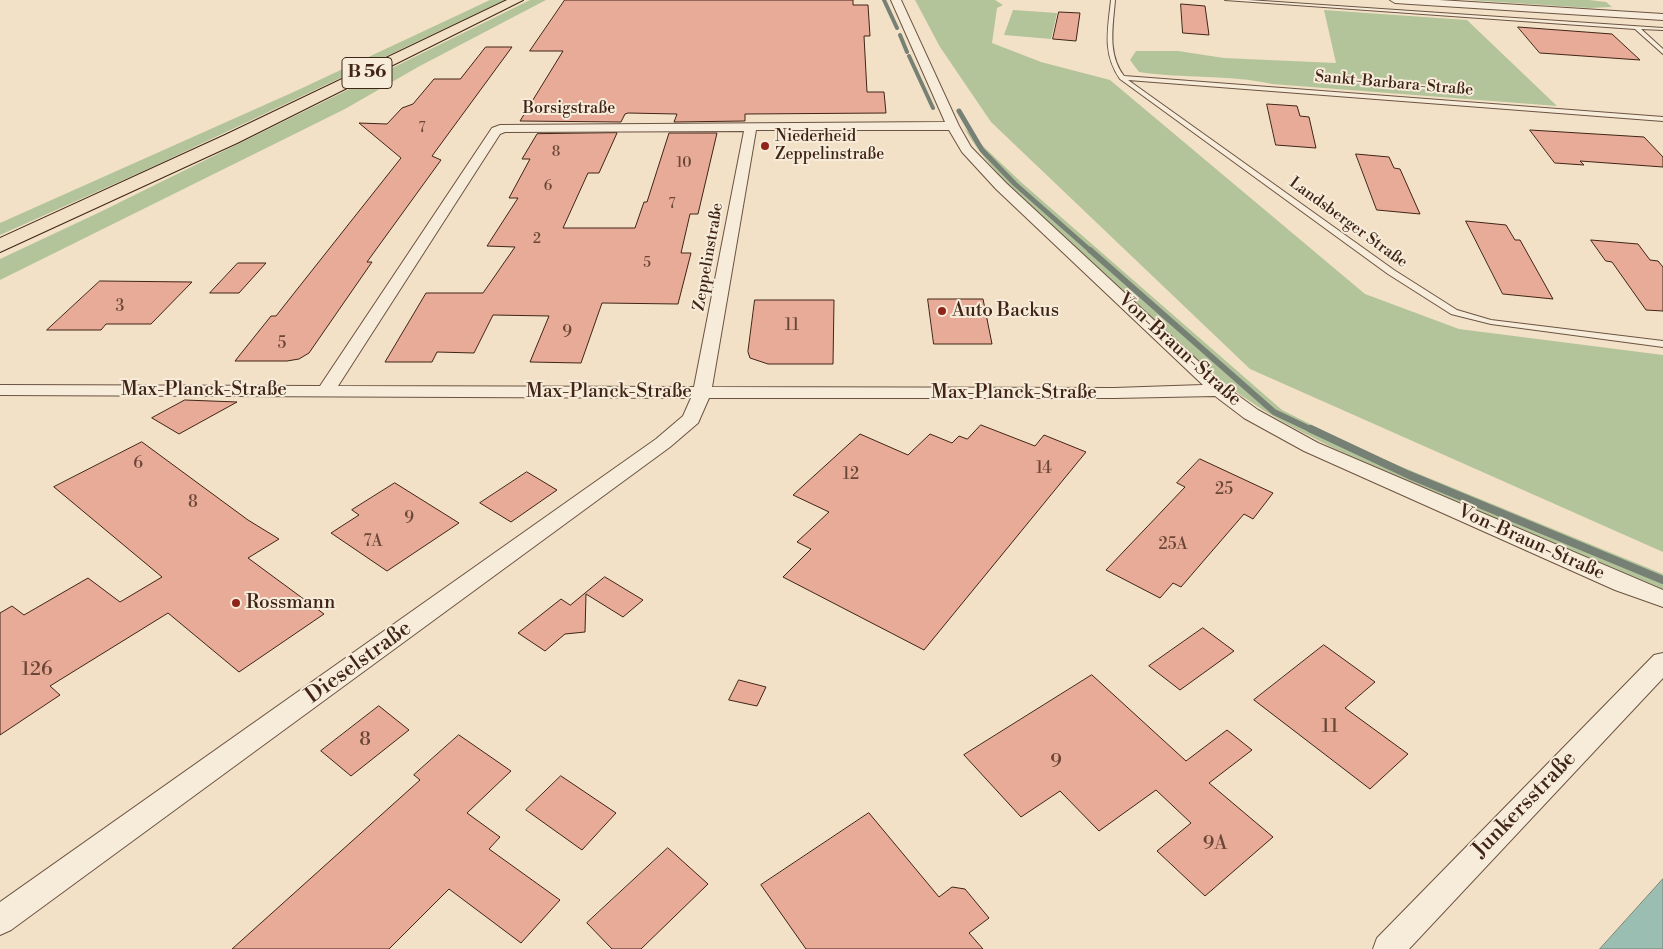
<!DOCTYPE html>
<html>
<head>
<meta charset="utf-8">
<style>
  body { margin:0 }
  canvas { display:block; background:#f2e1c6 }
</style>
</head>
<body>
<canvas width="1663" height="949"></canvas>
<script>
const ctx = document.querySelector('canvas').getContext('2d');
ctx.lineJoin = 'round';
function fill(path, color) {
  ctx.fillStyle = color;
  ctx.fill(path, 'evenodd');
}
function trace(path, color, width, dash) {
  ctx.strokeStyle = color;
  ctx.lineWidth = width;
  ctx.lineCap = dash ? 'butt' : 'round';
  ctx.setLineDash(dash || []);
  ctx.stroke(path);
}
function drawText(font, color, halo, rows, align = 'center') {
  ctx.font = font + ' "Libre Bodoni",serif';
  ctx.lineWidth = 4;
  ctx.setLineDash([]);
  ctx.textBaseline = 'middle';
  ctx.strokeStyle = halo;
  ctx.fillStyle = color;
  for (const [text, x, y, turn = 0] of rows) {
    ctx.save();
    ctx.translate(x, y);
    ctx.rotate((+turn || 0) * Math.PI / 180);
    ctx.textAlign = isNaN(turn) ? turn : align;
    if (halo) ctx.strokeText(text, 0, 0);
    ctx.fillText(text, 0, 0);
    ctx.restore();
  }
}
fill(new Path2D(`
  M 490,0 L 505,0 L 148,169 L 0,235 L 0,223 L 298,90 Z
  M 530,0 L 546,0 L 418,67 L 345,109 L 0,280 L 0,259 L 98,213 Z
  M 915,0 L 995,0 L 1003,5 L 997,8 L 992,43 L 1041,62 L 1110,80 L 1365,294 L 1459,329 L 1663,355 L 1663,552 L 1250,369 L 991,122 L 940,47 Z
  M 1467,0 L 1589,0 L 1606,2 L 1612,7 L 1589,8 Z
  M 1013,10 L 1057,13 L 1051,39 L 1004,35 Z
  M 1324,10 L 1467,20 L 1557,106 L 1272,84 C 1228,74 1183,79 1139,72 L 1130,60 L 1136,51 L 1178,51 L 1224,58 L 1336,63 Z
  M 964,128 L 1022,183 L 1282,410 L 1368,453 L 1663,574 L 1663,591 L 1333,448 C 1306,434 1279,421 1254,404 C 1194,365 1141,308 1088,259 C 1044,219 995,180 964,128 Z`), '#b4c49a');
const water = new Path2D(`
  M 1663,879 L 1663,949 L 1600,949 Z`);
fill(water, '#9bbeb2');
trace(water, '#778074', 1);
trace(new Path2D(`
  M 884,0 L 897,28
  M 900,35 L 907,52
  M 909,56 L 933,108`), '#778074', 4);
trace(new Path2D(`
  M 959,111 L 982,150 L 1015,184 L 1092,252`), '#778074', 5);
trace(new Path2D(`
  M 1090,250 L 1274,412 L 1314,431`), '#778074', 6);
trace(new Path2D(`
  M 1311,429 L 1409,475 L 1663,580`), '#778074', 8);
const building = new Path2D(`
  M 565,0 L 853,0 L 853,5 L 868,5 L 870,36 L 864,36 L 867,92 L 884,92 L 886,113 L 745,114 L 745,121 L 674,122 L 677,114 L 628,113 L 625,114 L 621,122 L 520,121 L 563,51 L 530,51 Z
  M 1181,4 L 1205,6 L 1209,35 L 1183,33 Z
  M 1059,12 L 1080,13 L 1076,41 L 1053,39 Z
  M 1518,27 L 1612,34 L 1640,60 L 1540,53 Z
  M 486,47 L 512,47 L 432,156 L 441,160 L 367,262 L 372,262 L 309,353 L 299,359 L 287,361 L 235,361 L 271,316 L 276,316 L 401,158 L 359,123 L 387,124 L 402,108 L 413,104 L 434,79 L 460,79 Z
  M 1267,104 L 1297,106 L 1300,116 L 1309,117 L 1316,148 L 1276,145 Z
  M 1530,130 L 1644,137 L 1663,157 L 1663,167 L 1580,161 L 1584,165 L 1555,163 Z
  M 617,133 L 599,173 L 588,173 L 563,228 L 635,228 L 644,202 L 647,202 L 669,133 L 717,133 L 698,214 L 690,214 L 681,253 L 691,253 L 678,304 L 602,303 L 581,363 L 530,362 L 549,316 L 493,315 L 474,353 L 437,352 L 432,362 L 385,362 L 426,293 L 483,293 L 515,247 L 487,246 L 518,198 L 509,198 L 530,159 L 522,159 L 537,134 Z
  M 1356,154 L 1389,157 L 1394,168 L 1400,169 L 1420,214 L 1377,210 Z
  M 1466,221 L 1506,225 L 1515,240 L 1520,240 L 1553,299 L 1503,294 Z
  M 1591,240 L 1638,244 L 1650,260 L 1658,261 L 1663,267 L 1663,311 L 1646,310 L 1612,262 L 1606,261 Z
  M 238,263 L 266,263 L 239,293 L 210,293 Z
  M 100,281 L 192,282 L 151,324 L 106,324 L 101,330 L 47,330 Z
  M 928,299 L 983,299 L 992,344 L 934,344 Z
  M 755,300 L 834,300 L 833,364 L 768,364 L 750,358 L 748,352 Z
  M 185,400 L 237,402 L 179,434 L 152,418 Z
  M 981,425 L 1035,446 L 1044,435 L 1086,452 L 924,650 L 783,577 L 811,549 L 797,542 L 829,512 L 793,495 L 860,434 L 908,455 L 930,434 L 952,443 L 959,436 L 967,439 Z
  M 142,442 L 248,520 L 279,539 L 248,558 L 324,614 L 239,672 L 168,613 L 50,686 L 60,695 L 0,735 L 0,613 L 12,606 L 24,615 L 88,578 L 120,602 L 162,577 L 54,487 Z
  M 1200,459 L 1273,493 L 1253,519 L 1244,514 L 1181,587 L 1173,583 L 1160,598 L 1106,570 L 1185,487 L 1177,483 Z
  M 527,472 L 557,490 L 511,522 L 480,503 Z
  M 395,483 L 459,523 L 387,571 L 331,533 L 359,515 L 352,510 Z
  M 605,577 L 643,600 L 623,617 L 586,594 L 585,632 L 565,634 L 545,651 L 518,633 L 561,599 L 570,605 Z
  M 1203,628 L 1234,651 L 1180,690 L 1149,666 Z
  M 1324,645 L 1375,682 L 1345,708 L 1408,754 L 1370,789 L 1254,700 Z
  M 1092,675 L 1186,761 L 1227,730 L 1252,750 L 1209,783 L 1273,837 L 1205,896 L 1157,851 L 1191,823 L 1156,790 L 1099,831 L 1060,791 L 1021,817 L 964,755 Z
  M 739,680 L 766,687 L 757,706 L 729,700 Z
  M 379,706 L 409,730 L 351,776 L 321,751 Z
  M 459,735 L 511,771 L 467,813 L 500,837 L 489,849 L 560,900 L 521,943 L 449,889 L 389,949 L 232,949 L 420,780 L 414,775 Z
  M 561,776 L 616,813 L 582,850 L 526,810 Z
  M 869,813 L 939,897 L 952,887 L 965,889 L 989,918 L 969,933 L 983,949 L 806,949 L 761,885 Z
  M 668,848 L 708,884 L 641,949 L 612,949 L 587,923 Z`);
fill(building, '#e8ab98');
trace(building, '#402416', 1);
const lane = new Path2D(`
  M 1111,0 L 1115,0 C 1113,26 1107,54 1124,76 L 1663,117 L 1663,121 L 1128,80 L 1394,270 L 1457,310 L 1491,320 L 1663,341 L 1663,347 L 1491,324 L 1451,314 L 1388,274 L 1120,79 C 1102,53 1108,29 1111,0 Z
  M 1225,0 L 1248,0 L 1663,28 L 1663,30 L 1641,29 L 1663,49 L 1663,54 L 1635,29 Z`);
const street = new Path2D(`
  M 891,0 L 901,0 L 959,126 L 971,147 L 1006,183 L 1225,386 L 1258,410 L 1318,443 L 1663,590 L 1663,607 L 1615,590 L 1304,451 L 1244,418 L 1215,396 L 1114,398 L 709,398 L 698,423 L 670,447 L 11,930 L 0,935 L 0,902 L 656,439 L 683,416 L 691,398 L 0,395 L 0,385 L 320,386 L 492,128 L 500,125 L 945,122 ZM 756,130 L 949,130 L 962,152 L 996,189 L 1203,385 L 1114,388 L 712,387 ZM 744,131 L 694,387 L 338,386 L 500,134 L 505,132 Z
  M 1390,0 L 1439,0 L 1663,14 L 1663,20 L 1395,3 Z
  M 1663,653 L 1663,678 L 1409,949 L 1373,949 L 1377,938 L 1654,655 Z`);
const highway = new Path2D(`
  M 507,0 L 523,0 L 237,143 L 0,252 L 0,238 L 225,135 Z`);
trace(lane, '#6c5342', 2);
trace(street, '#6c5342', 2);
trace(highway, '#402416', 2);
fill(lane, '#f7ecda');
fill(street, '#f7ecda');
fill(highway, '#f2e1c6');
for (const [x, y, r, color] of [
  [765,146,5,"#8f2418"],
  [942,311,5,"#8f2418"],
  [236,603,5,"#8f2418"]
]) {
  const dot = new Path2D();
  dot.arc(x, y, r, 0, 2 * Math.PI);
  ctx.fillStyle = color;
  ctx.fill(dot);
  trace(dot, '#f7ecda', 2);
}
drawText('14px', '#6a4636', null, [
  ["7",422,129],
  ["8",556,153],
  ["10",684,164],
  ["6",548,187],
  ["7",672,205],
  ["2",537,240],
  ["5",647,264]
]);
drawText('16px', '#402416', '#f7ecda', [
  ["Sankt-Barbara-Straße",1394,84,5],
  ["Borsigstraße",569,109],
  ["Landsberger Straße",1348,223,36],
  ["Zeppelinstraße",709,257,-80]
]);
drawText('16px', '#402416', '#f7ecda', [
  ["Niederheid",775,137],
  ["Zeppelinstraße",775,155]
], 'left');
drawText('16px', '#6a4636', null, [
  ["3",120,307],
  ["11",792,326],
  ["9",567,333],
  ["5",282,344],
  ["6",138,464],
  ["14",1044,469],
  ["12",851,475],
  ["25",1224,490],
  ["8",193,503],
  ["9",409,519],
  ["7A",373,542],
  ["25A",1173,545]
]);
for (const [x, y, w] of [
  [367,73,50]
]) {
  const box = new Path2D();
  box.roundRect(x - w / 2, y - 15.5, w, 31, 4);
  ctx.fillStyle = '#f7ecda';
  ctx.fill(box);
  trace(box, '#402416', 1);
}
drawText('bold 18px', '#402416', null, [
  ["B 56",367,73]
]);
drawText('19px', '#402416', '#f7ecda', [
  ["Auto Backus",952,311],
  ["Rossmann",246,603]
], 'left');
drawText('19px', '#402416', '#f7ecda', [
  ["Von-Braun-Straße",1179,350,42],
  ["Max-Planck-Straße",204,390],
  ["Max-Planck-Straße",609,392],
  ["Max-Planck-Straße",1014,393],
  ["Von-Braun-Straße",1531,543,24]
]);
drawText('19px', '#6a4636', null, [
  ["126",37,670],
  ["11",1330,727],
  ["8",365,740],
  ["9",1056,762],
  ["9A",1215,844]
]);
drawText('22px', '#402416', '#f7ecda', [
  ["Dieselstraße",359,663,-36],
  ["Junkersstraße",1525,805,-46]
]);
</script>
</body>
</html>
